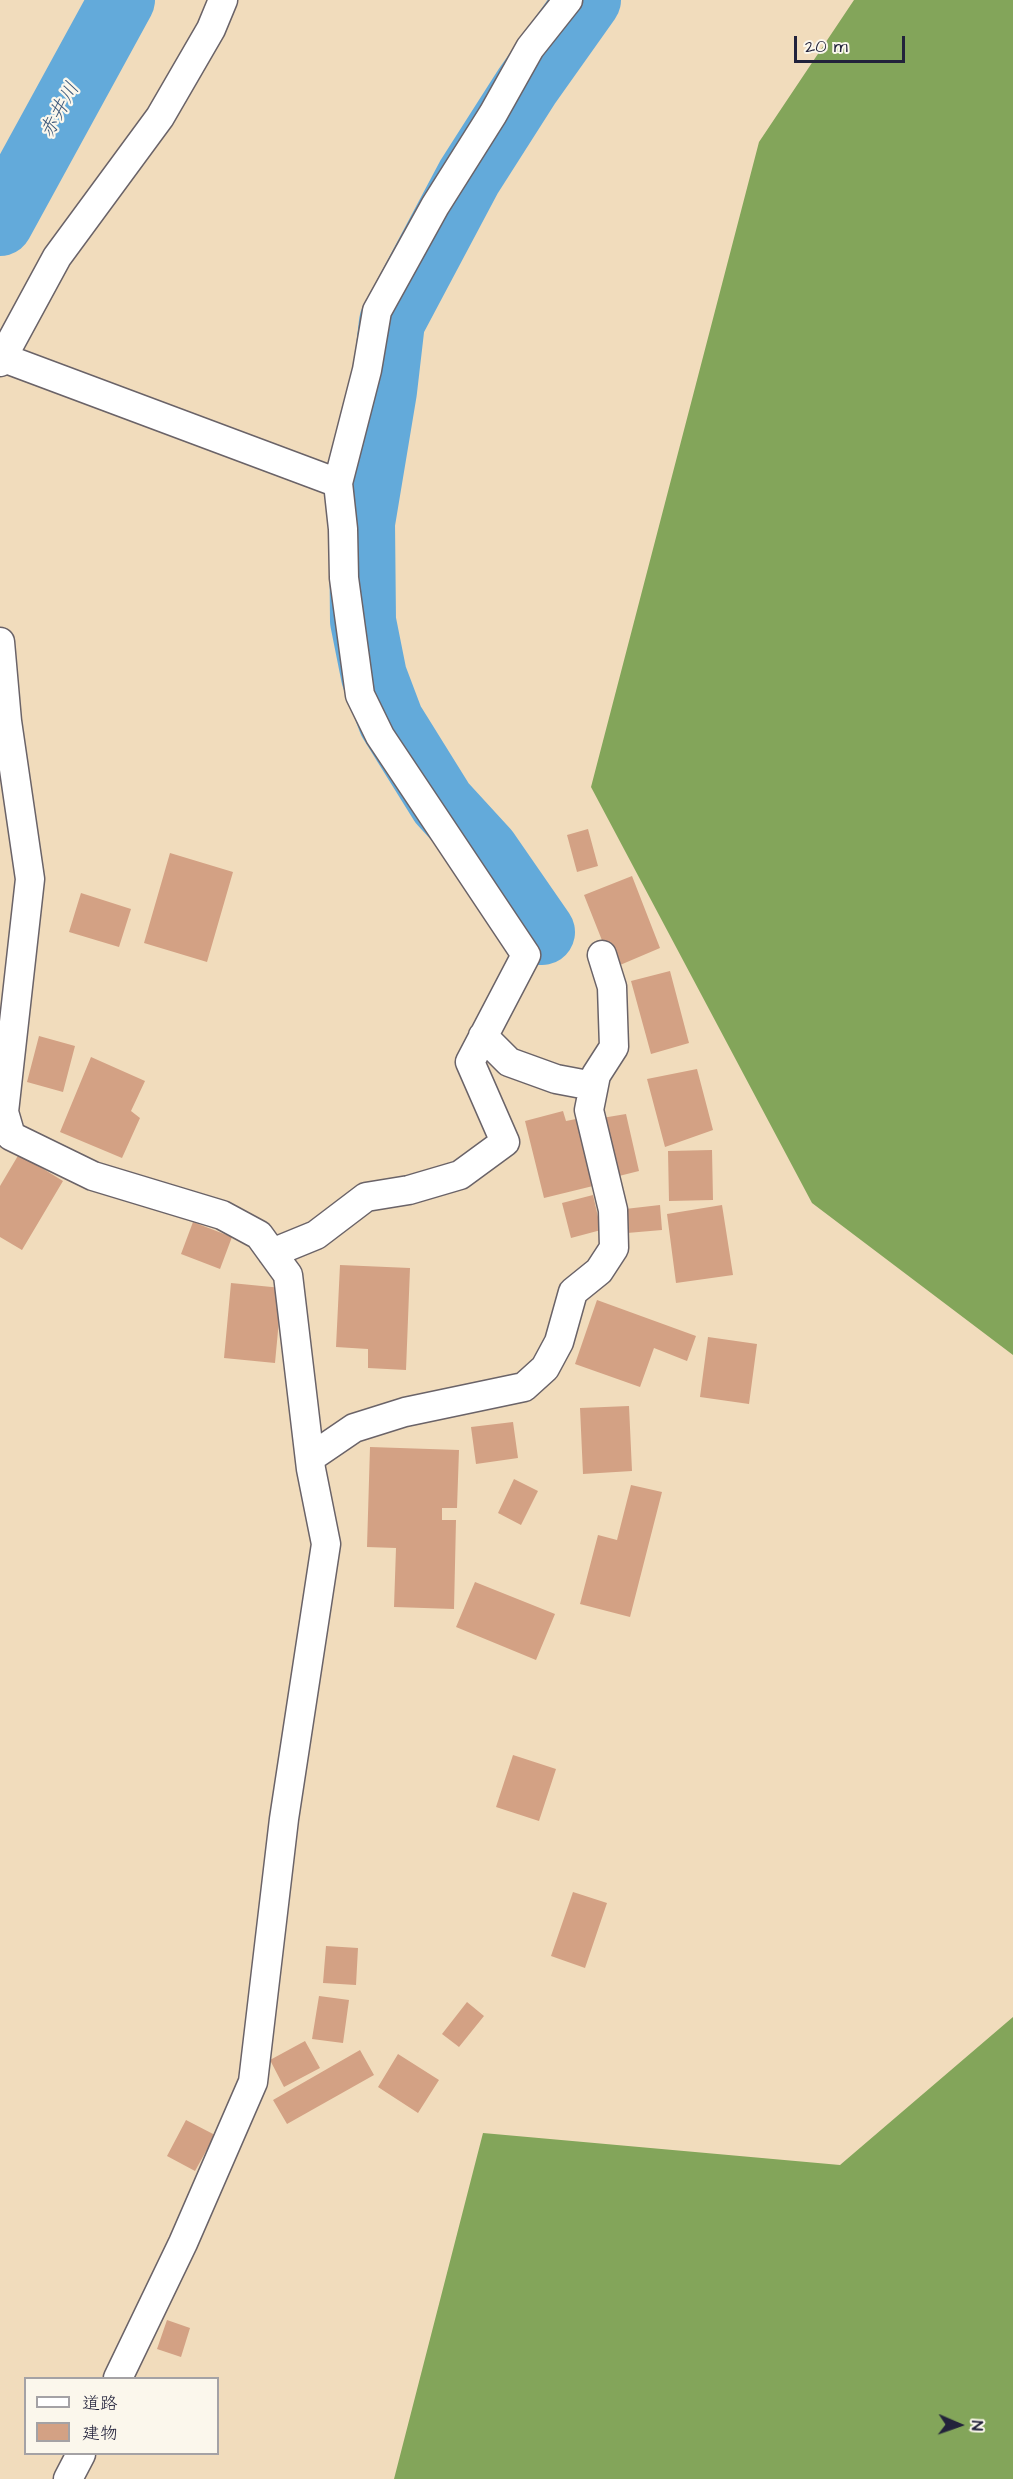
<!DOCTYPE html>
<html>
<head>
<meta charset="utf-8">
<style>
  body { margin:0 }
  #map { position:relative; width:1013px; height:2479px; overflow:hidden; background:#f1dcbc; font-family:"Architects Daughter","Klee One",sans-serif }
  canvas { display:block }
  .legend { position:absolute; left:24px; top:2377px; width:195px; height:78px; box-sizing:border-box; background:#fbf7ec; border:2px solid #a4a2a5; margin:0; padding:8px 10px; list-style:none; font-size:18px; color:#22223b }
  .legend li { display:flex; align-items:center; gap:12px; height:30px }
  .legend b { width:30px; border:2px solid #a4a2a5 }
  .north { position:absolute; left:929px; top:2395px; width:60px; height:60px; -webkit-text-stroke:4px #fbf7ec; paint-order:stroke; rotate:92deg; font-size:16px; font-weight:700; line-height:24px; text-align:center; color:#22223b }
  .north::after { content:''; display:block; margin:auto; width:21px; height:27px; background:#22223b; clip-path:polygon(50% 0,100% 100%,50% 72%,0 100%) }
  .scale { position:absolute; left:794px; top:36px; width:111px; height:27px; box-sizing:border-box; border:3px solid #22223b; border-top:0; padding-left:8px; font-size:18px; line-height:21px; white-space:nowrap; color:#22223b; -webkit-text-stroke:4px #fbf7ec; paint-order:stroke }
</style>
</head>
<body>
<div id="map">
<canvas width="1013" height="2479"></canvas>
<ul class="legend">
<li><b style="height:8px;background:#fff"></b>道路</li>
<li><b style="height:16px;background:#d3a184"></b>建物</li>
</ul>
<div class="north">N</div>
<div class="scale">20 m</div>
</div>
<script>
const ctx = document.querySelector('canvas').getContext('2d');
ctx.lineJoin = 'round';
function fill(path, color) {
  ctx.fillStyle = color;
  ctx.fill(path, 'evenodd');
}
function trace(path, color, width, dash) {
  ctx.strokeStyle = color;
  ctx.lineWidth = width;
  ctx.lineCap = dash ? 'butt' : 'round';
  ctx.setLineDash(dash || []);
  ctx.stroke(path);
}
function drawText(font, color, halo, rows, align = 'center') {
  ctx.font = font + ' "Architects Daughter","Klee One",sans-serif';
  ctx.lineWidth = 4.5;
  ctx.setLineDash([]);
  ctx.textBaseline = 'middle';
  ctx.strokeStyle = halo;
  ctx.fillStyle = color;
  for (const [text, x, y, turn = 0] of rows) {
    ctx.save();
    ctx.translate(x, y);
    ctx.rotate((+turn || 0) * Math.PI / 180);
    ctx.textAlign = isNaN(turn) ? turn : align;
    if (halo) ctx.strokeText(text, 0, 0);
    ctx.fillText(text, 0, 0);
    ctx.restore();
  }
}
fill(new Path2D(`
  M 854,0 L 1013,0 L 1013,1355 L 812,1203 L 591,787 L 759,142 Z
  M 1013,2017 L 1013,2479 L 394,2479 L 483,2133 L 840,2165 Z`), '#83a55a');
trace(new Path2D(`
  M 0,223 L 122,0
  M 542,932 L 486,851 L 442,803 L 391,721 L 374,676 L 363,621 L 362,523 L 384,391 L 392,322 L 469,177 L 527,86 L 588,0`), '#63aada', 66);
fill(new Path2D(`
  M 588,829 L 598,866 L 577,872 L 567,835 Z
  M 170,853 L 233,872 L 207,962 L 144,943 Z
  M 632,876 L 660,948 L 613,968 L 584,895 Z
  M 81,893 L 131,909 L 119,947 L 69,932 Z
  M 670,971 L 689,1043 L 651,1054 L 631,981 Z
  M 39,1036 L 75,1046 L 63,1092 L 27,1082 Z
  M 91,1057 L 145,1081 L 131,1111 L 140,1118 L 122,1158 L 60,1132 Z
  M 697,1069 L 713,1130 L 665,1147 L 647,1079 Z
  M 563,1111 L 566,1121 L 576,1119 L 593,1186 L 544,1198 L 525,1121 Z
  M 626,1114 L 639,1171 L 615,1177 L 602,1118 Z
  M 712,1150 L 713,1200 L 669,1201 L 668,1151 Z
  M 19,1154 L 63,1181 L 22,1250 L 0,1237 L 0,1186 Z
  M 593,1195 L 601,1230 L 571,1238 L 562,1203 Z
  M 660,1205 L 662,1230 L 627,1233 L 625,1209 Z
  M 722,1205 L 733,1275 L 676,1283 L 667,1214 Z
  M 193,1222 L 232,1237 L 220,1269 L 181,1254 Z
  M 340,1265 L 410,1268 L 406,1370 L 368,1368 L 368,1349 L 336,1347 Z
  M 231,1283 L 282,1288 L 275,1363 L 224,1358 Z
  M 597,1300 L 696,1336 L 687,1361 L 654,1348 L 640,1387 L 575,1364 Z
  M 708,1337 L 757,1344 L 749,1404 L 700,1397 Z
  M 629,1406 L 632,1471 L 583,1474 L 580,1408 Z
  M 513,1422 L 518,1458 L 476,1464 L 471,1427 Z
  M 370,1447 L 459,1450 L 457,1508 L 442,1508 L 442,1520 L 456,1520 L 454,1609 L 394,1607 L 396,1548 L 367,1547 Z
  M 514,1479 L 538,1491 L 521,1525 L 498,1513 Z
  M 631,1485 L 662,1492 L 630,1617 L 580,1604 L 598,1535 L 617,1540 Z
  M 475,1582 L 555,1614 L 536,1660 L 456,1627 Z
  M 513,1755 L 556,1769 L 539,1821 L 496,1807 Z
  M 573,1892 L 607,1903 L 585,1968 L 551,1956 Z
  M 326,1946 L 358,1948 L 356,1985 L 323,1983 Z
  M 319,1996 L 349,2000 L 343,2043 L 312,2039 Z
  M 467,2002 L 484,2016 L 459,2047 L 442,2034 Z
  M 305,2041 L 320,2068 L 284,2087 L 270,2060 Z
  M 360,2050 L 374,2075 L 287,2124 L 273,2100 Z
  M 398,2054 L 439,2080 L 418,2113 L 378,2087 Z
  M 186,2120 L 215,2135 L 195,2171 L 167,2156 Z
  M 167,2320 L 190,2328 L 181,2357 L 157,2349 Z`), '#d3a184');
const street = new Path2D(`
  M 1,357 L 338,483
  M 0,362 L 57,257 L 160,117 L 211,29 L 223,0
  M 0,642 L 7,721 L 30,879 L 4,1112 L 11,1136 L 93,1176 L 222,1215 L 259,1235 L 288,1275 L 311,1469 L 326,1544 L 284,1819 L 253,2082 L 183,2243 L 118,2378
  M 483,1036 L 509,1062 L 556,1079 L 593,1086
  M 272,1253 L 316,1235 L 366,1197 L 409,1190 L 460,1175 L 505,1142 L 470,1062 L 526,955 L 380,736 L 360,695 L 344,578 L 343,529 L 338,483 L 367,370 L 377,311 L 435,206 L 493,114 L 530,48 L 568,0
  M 310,1458 L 354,1428 L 405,1412 L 524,1387 L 545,1368 L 559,1342 L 573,1292 L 599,1271 L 614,1248 L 613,1210 L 589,1110 L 596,1075 L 614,1047 L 612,987 L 602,955
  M 68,2479 L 81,2454`);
trace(street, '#6a6368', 31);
trace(street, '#fff', 28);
drawText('italic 20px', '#3c587b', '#fbf7ec', [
  ["赤井川",61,111,-61]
]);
</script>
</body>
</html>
